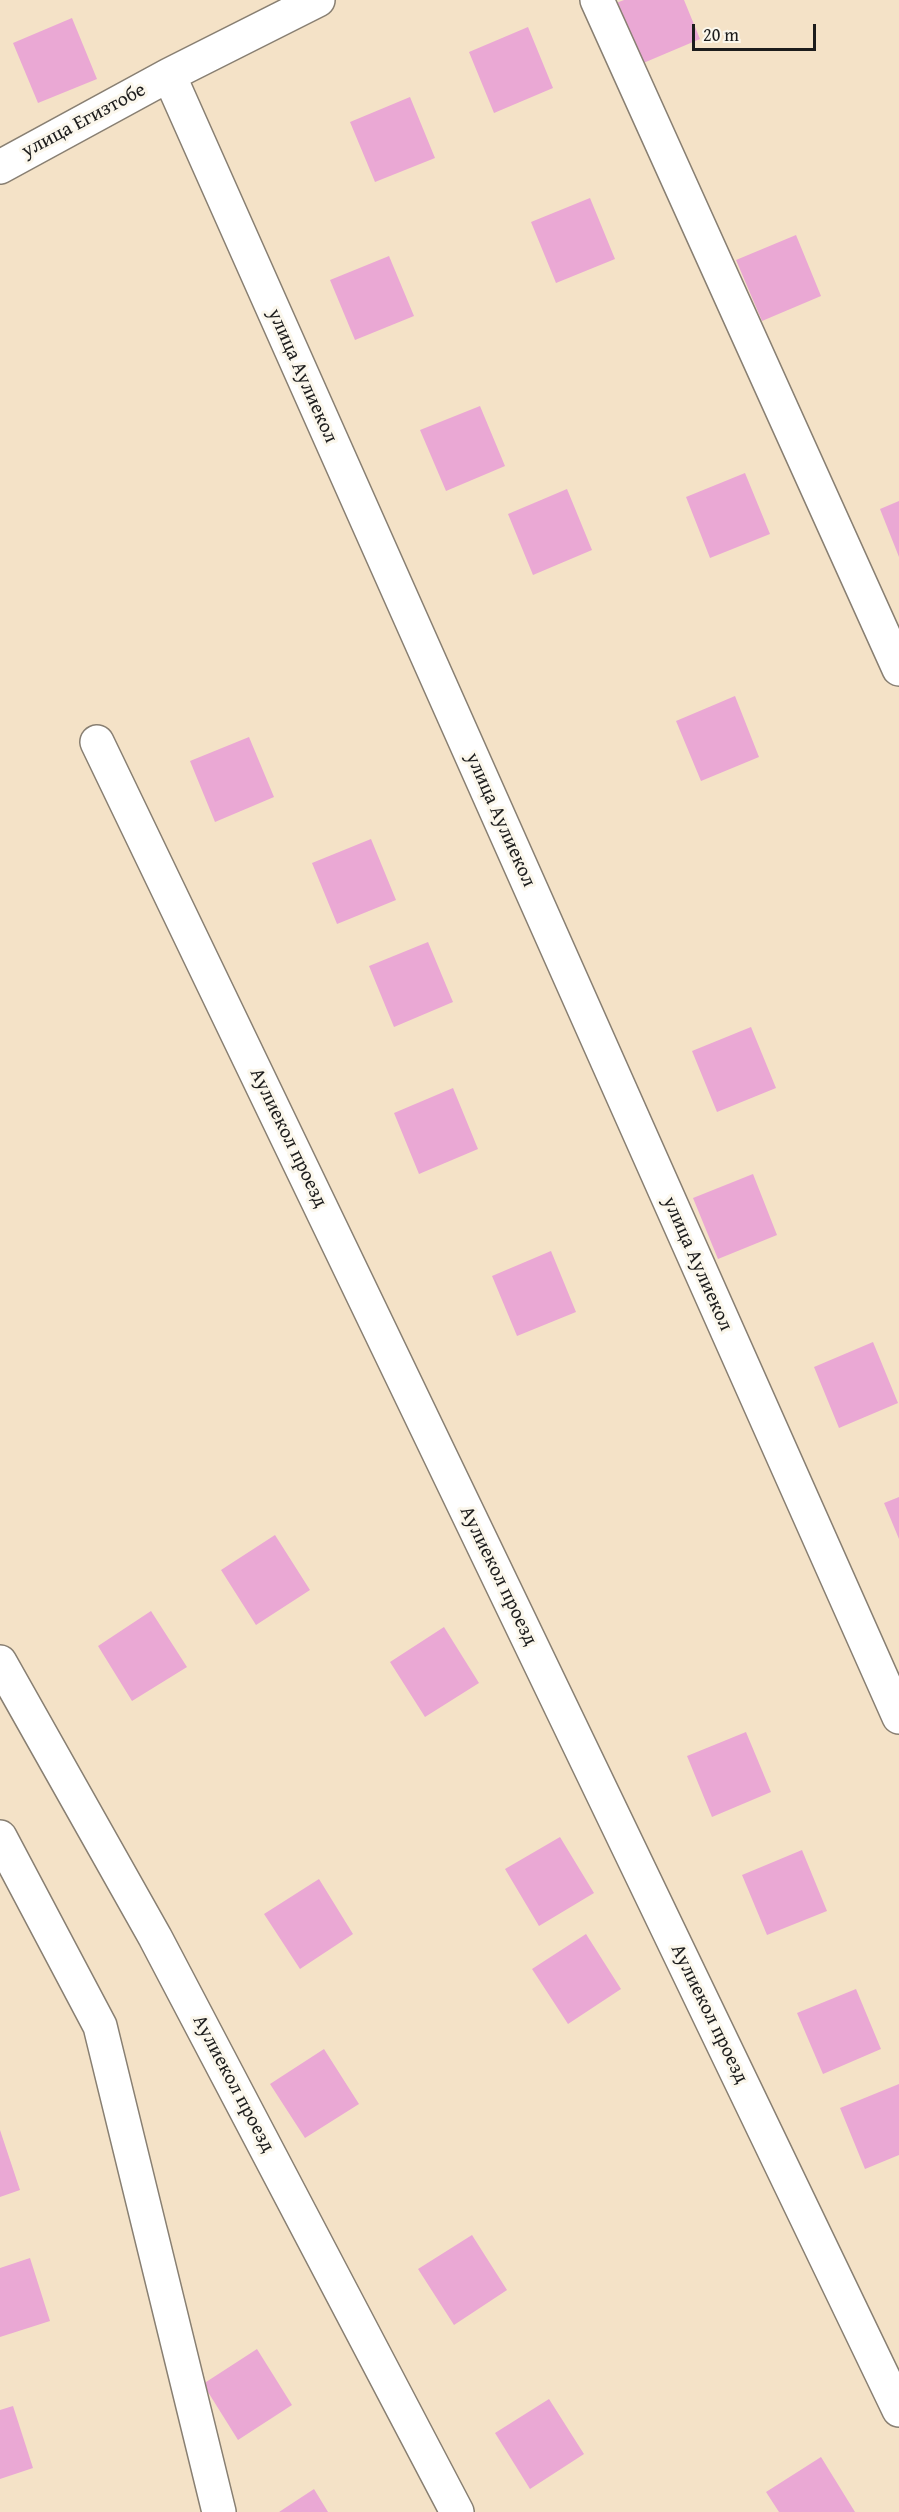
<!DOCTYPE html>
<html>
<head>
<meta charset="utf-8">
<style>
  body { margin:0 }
  #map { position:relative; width:899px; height:2512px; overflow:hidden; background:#f4e2c7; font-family:"Gentium Book Plus",serif }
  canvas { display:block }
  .scale { position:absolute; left:692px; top:24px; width:124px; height:27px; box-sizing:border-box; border:3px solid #1c1c1c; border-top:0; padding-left:8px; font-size:18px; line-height:21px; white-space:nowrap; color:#1c1c1c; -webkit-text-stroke:4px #fbf7ec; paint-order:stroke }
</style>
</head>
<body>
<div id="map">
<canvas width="899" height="2512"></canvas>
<div class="scale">20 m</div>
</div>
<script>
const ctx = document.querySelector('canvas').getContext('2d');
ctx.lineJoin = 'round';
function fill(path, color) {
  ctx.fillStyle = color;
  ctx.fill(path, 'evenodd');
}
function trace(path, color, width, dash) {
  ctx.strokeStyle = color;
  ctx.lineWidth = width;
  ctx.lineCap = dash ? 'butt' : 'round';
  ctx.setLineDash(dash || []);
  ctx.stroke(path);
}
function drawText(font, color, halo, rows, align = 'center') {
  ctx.font = font + ' "Gentium Book Plus",serif';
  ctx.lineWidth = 6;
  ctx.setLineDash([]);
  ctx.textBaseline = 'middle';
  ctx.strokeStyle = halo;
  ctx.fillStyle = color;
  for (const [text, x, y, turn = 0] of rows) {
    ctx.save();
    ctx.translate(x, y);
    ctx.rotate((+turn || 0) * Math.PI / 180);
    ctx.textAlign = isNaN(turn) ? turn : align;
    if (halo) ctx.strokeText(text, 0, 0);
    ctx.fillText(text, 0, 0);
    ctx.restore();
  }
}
fill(new Path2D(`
  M 624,0 L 684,0 L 700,39 L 641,64 L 616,3 Z
  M 72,18 L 97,79 L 38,103 L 13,43 Z
  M 528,27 L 553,88 L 494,113 L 469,52 Z
  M 410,97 L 435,158 L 375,182 L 350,122 Z
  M 590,198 L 615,259 L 556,283 L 531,222 Z
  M 796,235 L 821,296 L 762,321 L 736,260 Z
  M 389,256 L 414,316 L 355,340 L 330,280 Z
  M 480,406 L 505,466 L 446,491 L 420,430 Z
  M 745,473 L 770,534 L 710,558 L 686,497 Z
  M 567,489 L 592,550 L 533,575 L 508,514 Z
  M 899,501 L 899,557 L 880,509 Z
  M 735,696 L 759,757 L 701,781 L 676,721 Z
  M 249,737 L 274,797 L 215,822 L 190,761 Z
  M 371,839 L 396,900 L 337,924 L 312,863 Z
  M 428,942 L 453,1002 L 394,1027 L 369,966 Z
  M 751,1027 L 776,1088 L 717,1112 L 692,1051 Z
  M 453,1088 L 478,1149 L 419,1174 L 394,1113 Z
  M 753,1174 L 777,1235 L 718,1259 L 693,1198 Z
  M 551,1251 L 576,1312 L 517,1336 L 492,1276 Z
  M 873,1342 L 898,1403 L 839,1428 L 814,1367 Z
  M 899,1497 L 899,1539 L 884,1503 Z
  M 275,1535 L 310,1590 L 256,1625 L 221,1570 Z
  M 151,1611 L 187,1667 L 132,1701 L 98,1646 Z
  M 444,1627 L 479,1683 L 425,1717 L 390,1662 Z
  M 746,1732 L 771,1792 L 712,1817 L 687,1756 Z
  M 560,1837 L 594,1893 L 539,1926 L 505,1869 Z
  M 802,1850 L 827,1911 L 767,1935 L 742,1875 Z
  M 319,1879 L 353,1934 L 300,1969 L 264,1914 Z
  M 586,1934 L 621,1989 L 568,2024 L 532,1969 Z
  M 856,1989 L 881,2049 L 823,2074 L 797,2013 Z
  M 324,2049 L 359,2104 L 305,2138 L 270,2084 Z
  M 899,2084 L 899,2155 L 865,2169 L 840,2108 Z
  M 0,2130 L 20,2190 L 0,2197 Z
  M 472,2235 L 507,2290 L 454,2325 L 418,2269 Z
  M 30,2258 L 50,2321 L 0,2337 L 0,2268 Z
  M 257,2349 L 292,2405 L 238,2440 L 203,2384 Z
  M 549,2399 L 584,2454 L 530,2489 L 495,2433 Z
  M 13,2406 L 33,2468 L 0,2479 L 0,2410 Z
  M 821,2457 L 855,2512 L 779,2512 L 766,2492 Z
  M 314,2489 L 328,2512 L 279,2512 Z`), '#eaa8d4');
const minor = new Path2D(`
  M 318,0 L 169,75 L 899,1717
  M 597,0 L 899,669
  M 0,167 L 169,75
  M 97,742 L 899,2410
  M 0,1662 L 155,1937 L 457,2512
  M 0,1837 L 100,2026 L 219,2512`);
trace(minor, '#887f72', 36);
trace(minor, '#fff', 33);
drawText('20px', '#1c1c1c', '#fbf7ec', [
  ["улица Егизтобе",84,121,-28],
  ["улица Аулиекол",302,376,66],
  ["улица Аулиекол",500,820,66],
  ["Аулиекол проезд",288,1138,64],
  ["улица Аулиекол",697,1264,66],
  ["Аулиекол проезд",498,1576,64],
  ["Аулиекол проезд",709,2014,64],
  ["Аулиекол проезд",233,2084,62]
]);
</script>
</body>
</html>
